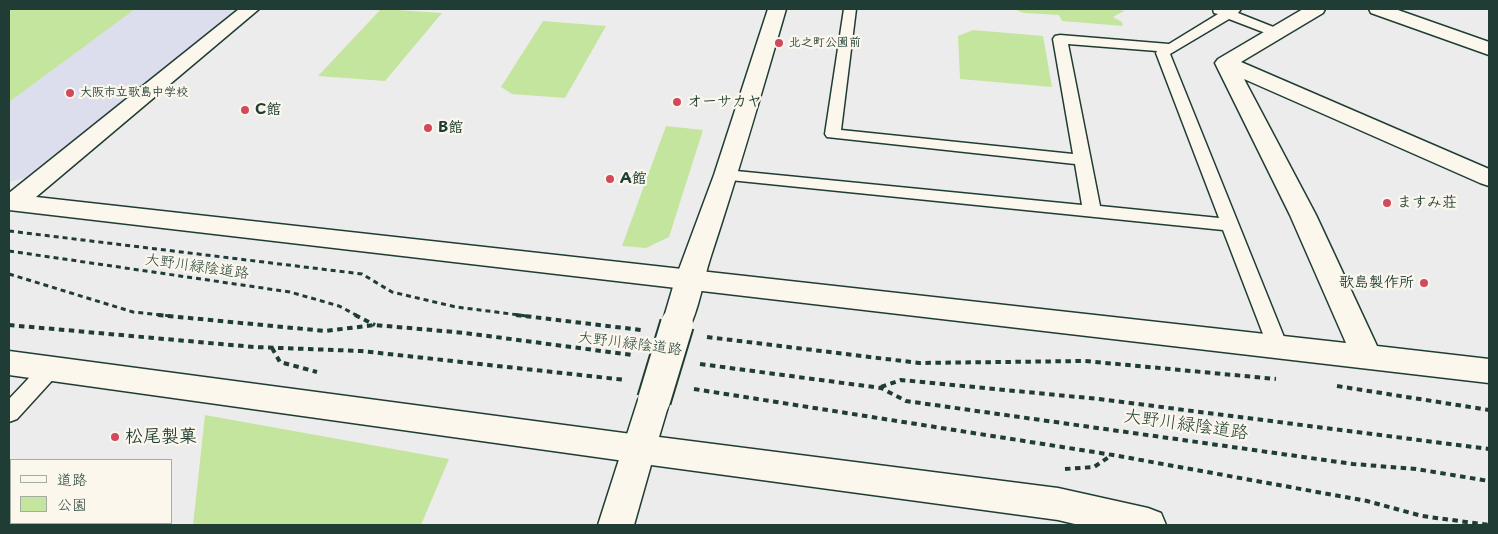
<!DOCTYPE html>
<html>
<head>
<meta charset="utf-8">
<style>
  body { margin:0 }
  #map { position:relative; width:1498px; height:534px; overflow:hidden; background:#edeced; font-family:"Playpen Sans","Klee One",sans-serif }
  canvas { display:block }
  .frame { position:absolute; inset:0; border:10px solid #1f3d34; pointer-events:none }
  .legend { position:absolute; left:10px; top:459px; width:162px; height:65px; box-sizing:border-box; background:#fbf7ec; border:1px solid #a3ada2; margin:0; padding:6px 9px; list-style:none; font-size:15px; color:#1f3d34 }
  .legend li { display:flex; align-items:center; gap:10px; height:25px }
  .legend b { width:25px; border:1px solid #a3ada2 }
</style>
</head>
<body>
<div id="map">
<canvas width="1498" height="534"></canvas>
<div class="frame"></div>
<ul class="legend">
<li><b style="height:6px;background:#fbf7ec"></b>道路</li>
<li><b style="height:14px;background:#c4e59e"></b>公園</li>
</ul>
</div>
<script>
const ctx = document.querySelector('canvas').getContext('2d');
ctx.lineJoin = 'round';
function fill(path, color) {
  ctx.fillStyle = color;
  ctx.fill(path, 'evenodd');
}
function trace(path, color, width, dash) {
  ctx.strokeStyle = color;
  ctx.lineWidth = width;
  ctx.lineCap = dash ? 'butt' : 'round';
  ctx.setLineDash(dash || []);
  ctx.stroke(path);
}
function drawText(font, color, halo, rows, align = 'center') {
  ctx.font = font + ' "Playpen Sans","Klee One",sans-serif';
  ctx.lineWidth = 4.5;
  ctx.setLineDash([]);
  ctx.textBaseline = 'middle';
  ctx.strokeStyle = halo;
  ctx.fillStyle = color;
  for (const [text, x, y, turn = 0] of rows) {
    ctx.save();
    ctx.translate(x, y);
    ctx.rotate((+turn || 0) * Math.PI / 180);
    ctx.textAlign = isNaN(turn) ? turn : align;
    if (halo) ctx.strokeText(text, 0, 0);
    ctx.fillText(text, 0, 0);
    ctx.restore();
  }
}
fill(new Path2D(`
  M 9,9 L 238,9 L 25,178 L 9,182 Z`), '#dcdeee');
fill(new Path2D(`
  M 9,9 L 135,9 L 9,102 Z
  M 381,9 L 442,13 L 385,81 L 318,76 Z
  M 1014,9 L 1119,9 L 1124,11 L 1113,17 L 1122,22 L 1123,26 L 1062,21 L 1059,15 L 1024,13 Z
  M 543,21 L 606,26 L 565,98 L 512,94 L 501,87 Z
  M 973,30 L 1043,36 L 1052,87 L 960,79 L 958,36 Z
  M 666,126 L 703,130 L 669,237 L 646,248 L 622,246 Z
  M 205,415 L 449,459 L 421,525 L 193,525 Z`), '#c4e59e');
const lane = new Path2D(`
  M 844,9 L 856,9 L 841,130 L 1073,154 L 1053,39 L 1055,36 L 1060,35 L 1169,44 L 1218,14 L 1214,13 L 1213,9 L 1241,9 L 1238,13 L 1281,30 L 1283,33 L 1276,37 L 1229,19 L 1170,54 L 1288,347 L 1285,353 L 1278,355 L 1271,353 L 1268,347 L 1223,230 L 720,179 L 718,175 L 720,171 L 726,170 L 1082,205 L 1075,164 L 827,137 L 825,134 ZM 1068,44 L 1157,51 L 1156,53 L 1219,218 L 1100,206 Z
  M 51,360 L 58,362 L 62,368 L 58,374 L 17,419 L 9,422 L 9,399 L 44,362 Z`);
const street = new Path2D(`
  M 239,9 L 259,9 L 36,197 L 1346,343 L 1290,215 L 1215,63 L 1218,59 L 1303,9 L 1325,9 L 1323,13 L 1241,62 L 1489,169 L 1489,186 L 1480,183 L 1244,79 L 1316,215 L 1377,346 L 1489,359 L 1489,383 L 9,210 L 9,193 Z
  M 9,351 L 639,435 L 651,439 L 656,449 L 651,459 L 639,463 L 9,375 Z`);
const secondary = new Path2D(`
  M 768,9 L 786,9 C 762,92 738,174 711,256 C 703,280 699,311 687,332 L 677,335 L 667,332 L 662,324 L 675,280 L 714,175 Z
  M 1369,9 L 1395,9 L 1489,42 L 1489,55 L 1371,13 Z
  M 654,387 L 665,391 L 670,400 L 659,437 L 1058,488 L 1148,508 L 1161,513 L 1166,525 L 1079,525 L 1058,520 L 651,465 L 634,525 L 598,525 L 638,400 L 643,391 Z`);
trace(lane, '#1f3d34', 3);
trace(street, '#1f3d34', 3);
trace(secondary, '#1f3d34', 3);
trace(new Path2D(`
  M 9,231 L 362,274 L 392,292 L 456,307 L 527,316
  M 9,251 L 290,292 L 339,306 L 358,316
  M 9,274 L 133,312 L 171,316`), '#1f3d34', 3, [5, 4]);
trace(new Path2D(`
  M 158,315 L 325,331 L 375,325 L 465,333 L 632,355
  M 355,315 L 375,325
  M 516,315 L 641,330
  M 9,325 L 254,347 L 361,351 L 626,380
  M 707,337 L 919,363 L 1085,361 L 1276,379
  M 272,348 L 280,362 L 317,372
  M 700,364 L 881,388 L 906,401 L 1353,464 L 1416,469 L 1489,481
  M 1337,386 L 1489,410
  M 881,387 L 901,380 L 1099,399 L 1489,449
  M 694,389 L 1113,455 L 1367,501 L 1422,516 L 1489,525
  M 1065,469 L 1094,467 L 1112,455`), '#1f3d34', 4, [5.5, 4.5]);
fill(lane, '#fbf7ec');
fill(street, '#fbf7ec');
fill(secondary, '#fbf7ec');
const secondaryBridge = new Path2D(`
  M 654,400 L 677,324`);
trace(secondaryBridge, '#1f3d34', 36, []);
trace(secondaryBridge, '#fbf7ec', 32);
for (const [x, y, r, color] of [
  [779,43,5,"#d1495b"],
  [70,93,5,"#d1495b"],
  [677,102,5,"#d1495b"],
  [245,110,5,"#d1495b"],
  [428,128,5,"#d1495b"],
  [610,179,5,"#d1495b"],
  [1387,203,5,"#d1495b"],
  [1424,283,5,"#d1495b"],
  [115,437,5,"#d1495b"]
]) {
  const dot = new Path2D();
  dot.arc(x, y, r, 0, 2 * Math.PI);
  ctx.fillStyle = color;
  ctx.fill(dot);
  trace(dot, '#fbf7ec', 2);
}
drawText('bold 12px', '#1f3d34', '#fbf7ec', [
  ["北之町公園前",789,43],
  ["大阪市立歌島中学校",80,93]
], 'left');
drawText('bold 15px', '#1f3d34', '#fbf7ec', [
  ["オーサカヤ",687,102],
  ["C館",255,110],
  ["B館",438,128],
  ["A館",620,179],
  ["ますみ荘",1397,203],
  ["歌島製作所",1414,283,"right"]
], 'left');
drawText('15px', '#1f3d34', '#fbf7ec', [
  ["大野川緑陰道路",197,267,8],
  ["大野川緑陰道路",630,344,7]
]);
drawText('18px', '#1f3d34', '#fbf7ec', [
  ["大野川緑陰道路",1186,425,8]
]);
drawText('bold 18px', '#1f3d34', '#fbf7ec', [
  ["松尾製菓",125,437]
], 'left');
</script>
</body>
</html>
